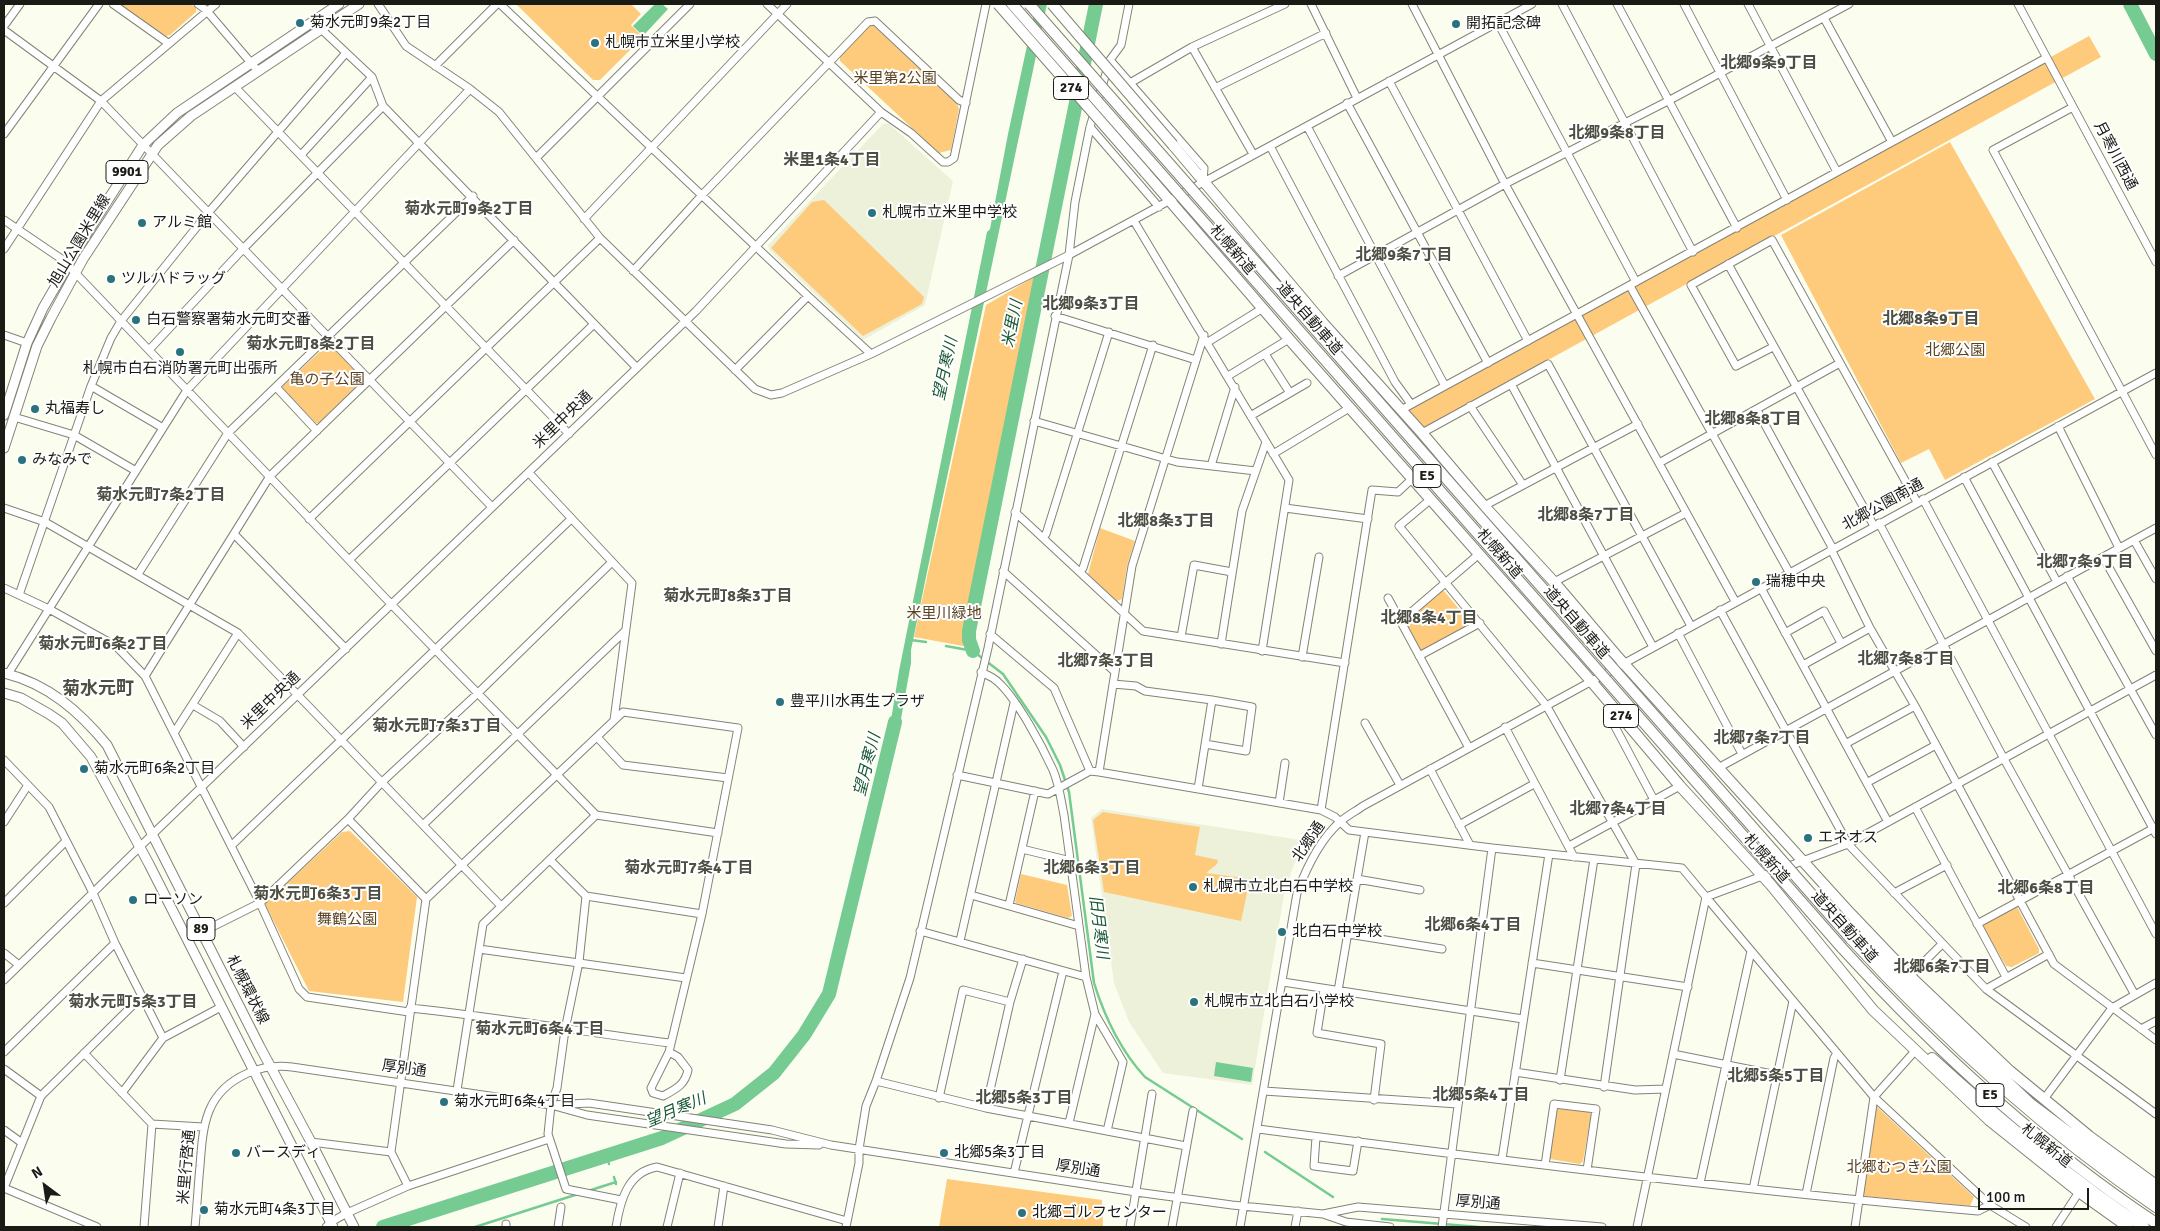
<!DOCTYPE html>
<html>
<head>
<meta charset="utf-8">
<style>
  body { margin:0 }
  #map { position:relative; width:2160px; height:1231px; overflow:hidden; background:#fbfeee; font-family:Signika,sans-serif }
  canvas { display:block }
  .frame { position:absolute; inset:0; border:5px solid #1a1b15; pointer-events:none }
  .north { position:absolute; left:20px; top:1161px; width:50px; height:50px; -webkit-text-stroke:4px #fff; paint-order:stroke; rotate:329deg; font-size:14px; font-weight:700; line-height:20px; text-align:center; color:#1a1b15 }
  .north::after { content:''; display:block; margin:auto; width:18px; height:22px; background:#1a1b15; clip-path:polygon(50% 0,100% 100%,50% 72%,0 100%) }
  .scale { position:absolute; left:1978px; top:1188px; width:111px; height:22px; box-sizing:border-box; border:2px solid #1a1b15; border-top:0; padding-left:6px; font-size:15px; line-height:18px; white-space:nowrap; color:#1a1b15; -webkit-text-stroke:4px #fff; paint-order:stroke }
</style>
</head>
<body>
<div id="map">
<canvas width="2160" height="1231"></canvas>
<div class="frame"></div>
<div class="north">N</div>
<div class="scale">100 m</div>
</div>
<script>
const ctx = document.querySelector('canvas').getContext('2d');
ctx.lineJoin = 'round';
function fill(path, color) {
  ctx.fillStyle = color;
  ctx.fill(path, 'evenodd');
}
function trace(path, color, width, dash) {
  ctx.strokeStyle = color;
  ctx.lineWidth = width;
  ctx.lineCap = dash ? 'butt' : 'round';
  ctx.setLineDash(dash || []);
  ctx.stroke(path);
}
function drawText(font, color, halo, rows, align = 'center') {
  ctx.font = font + ' Signika,"Noto Sans JP",sans-serif';
  ctx.lineWidth = 4;
  ctx.setLineDash([]);
  ctx.textBaseline = 'middle';
  ctx.strokeStyle = halo;
  ctx.fillStyle = color;
  for (const [text, x, y, turn = 0] of rows) {
    ctx.save();
    ctx.translate(x, y);
    ctx.rotate((+turn || 0) * Math.PI / 180);
    ctx.textAlign = isNaN(turn) ? turn : align;
    if (halo) ctx.strokeText(text, 0, 0);
    ctx.fillText(text, 0, 0);
    ctx.restore();
  }
}
fill(new Path2D(`
  M 888,123 L 953,181 L 925,305 L 863,340 L 769,250 L 768,245 L 883,124 Z
  M 1102,809 L 1307,841 L 1294,864 L 1284,895 L 1252,1085 L 1163,1073 L 1129,1022 L 1114,983 L 1091,818 Z`), '#edf1da');
fill(new Path2D(`
  M 120,4 L 191,4 L 196,8 L 196,12 L 170,35 L 166,36 Z
  M 516,4 L 631,4 L 641,14 L 631,25 L 643,37 L 600,80 L 593,80 Z
  M 869,25 L 874,26 L 957,103 L 959,109 L 951,150 L 939,153 L 840,61 L 840,55 Z
  M 2089,36 L 2101,57 L 1422,429 L 1408,410 Z
  M 1950,142 L 2095,399 L 1945,480 L 1929,449 L 1901,463 L 1781,235 Z
  M 824,200 L 924,297 L 922,304 L 863,336 L 771,248 L 812,202 Z
  M 1036,276 L 963,646 L 914,637 L 986,305 Z
  M 327,345 L 331,346 L 362,377 L 362,381 L 319,423 L 316,423 L 283,389 L 283,386 Z
  M 1100,528 L 1135,541 L 1127,566 L 1122,599 L 1117,601 L 1088,574 Z
  M 1441,590 L 1444,591 L 1470,622 L 1467,627 L 1423,651 L 1418,648 L 1404,622 Z
  M 1103,812 L 1200,827 L 1195,855 L 1218,860 L 1217,864 L 1206,873 L 1250,879 L 1241,921 L 1104,892 L 1093,820 Z
  M 350,831 L 417,897 L 403,1002 L 309,991 L 265,904 L 342,832 Z
  M 1021,874 L 1067,885 L 1072,916 L 1068,918 L 1016,903 L 1015,901 Z
  M 2016,905 L 2039,949 L 2039,953 L 2012,967 L 2006,966 L 1983,927 L 1984,923 Z
  M 1876,1106 L 1974,1197 L 1970,1206 L 1865,1196 L 1862,1192 Z
  M 1560,1109 L 1589,1112 L 1591,1115 L 1583,1161 L 1580,1164 L 1550,1159 L 1549,1158 L 1557,1110 Z
  M 947,1179 L 1102,1200 L 1103,1227 L 939,1227 Z`), '#feca7b');
fill(new Path2D(`
  M 655,4 L 662,4 L 668,9 L 643,36 L 633,26 Z
  M 1036,4 L 1047,4 L 927,572 L 911,650 L 911,663 L 897,741 L 888,739 L 899,671 L 987,232 L 990,229 L 1008,134 Z
  M 1216,1062 L 1253,1068 L 1251,1082 L 1214,1076 Z`), '#75cb92');
trace(new Path2D(`
  M 911,640 L 926,642
  M 946,646 L 973,651 L 1003,674 L 1046,737 L 1060,765 L 1069,792 L 1094,983 C 1105,1018 1120,1050 1145,1077 L 1242,1139
  M 1265,1152 L 1333,1197
  M 607,1156 L 609,1164
  M 614,1177 L 616,1184
  M 588,1191 L 616,1182
  M 1382,1219 L 1479,1227
  M 475,1227 L 578,1194`), '#75cb92', 2.5);
trace(new Path2D(`
  M 2130,4 L 2156,54
  M 973,651 L 969,640 L 969,631 L 1096,4
  M 383,1227 L 662,1138 L 735,1104 L 774,1073 L 804,1035 L 829,994 L 895,722`), '#75cb92', 14);
const minor = new Path2D(`
  M 113,4 L 168,43
  M 198,4 L 206,10 L 258,71
  M 378,4 L 406,46 L 470,89 L 499,112 L 600,238 L 755,389 L 771,395 L 782,393 L 871,354 L 1069,255 L 1532,4
  M 500,4 L 808,296 L 871,354
  M 1311,4 L 1357,98
  M 1412,4 L 1505,184 L 1735,601
  M 1562,4 L 1693,252
  M 1617,4 L 1737,228
  M 1684,4 L 1787,200
  M 1748,4 L 1837,172
  M 2018,4 L 2156,262
  M 1824,18 L 1892,142
  M 1498,23 L 1636,282
  M 4,26 L 20,4
  M 321,29 L 372,77 L 383,106 L 637,368
  M 4,30 L 101,101 L 492,507
  M 1192,47 L 1253,154
  M 1110,60 L 1204,168 L 1203,182
  M 435,66 L 497,4
  M 1389,81 L 1528,341
  M 1130,83 L 1192,47 L 1285,4
  M 235,87 L 569,434
  M 1215,88 L 1326,33
  M 1347,103 L 1488,363
  M 2073,107 L 1993,150 L 2156,455
  M 881,112 L 911,133 L 943,162 L 948,162 L 954,158 L 986,4
  M 1307,126 L 1445,386
  M 1090,127 L 1159,207
  M 4,134 L 99,4
  M 1270,146 L 1395,382 L 1411,404
  M 301,155 L 372,77
  M 536,158 L 690,4
  M 584,219 L 787,4
  M 4,220 L 63,260 L 391,604 L 596,815 L 718,833
  M 1134,221 L 1289,480 L 1262,651
  M 4,249 L 101,101 L 216,4
  M 1728,264 L 1874,526
  M 633,271 L 702,195 L 868,22 L 875,21 L 959,100 L 966,103
  M 1338,276 L 1505,184 L 1668,101 L 1849,4
  M 1630,286 L 1789,572
  M 1055,316 L 1196,360
  M 4,335 L 27,343
  M 1208,342 L 1263,308
  M 1773,347 L 1736,366 L 1691,285 L 1772,240 L 1917,502
  M 149,350 L 243,249 L 383,106
  M 1265,354 L 1290,393
  M 735,370 L 808,296
  M 1228,376 L 1289,339
  M 1511,384 L 1653,647
  M 91,386 L 163,428
  M 276,387 L 317,431
  M 1470,406 L 1523,485
  M 1401,410 L 2046,58
  M 1757,410 L 1833,549
  M 1252,415 L 1307,383
  M 14,417 L 74,435 L 136,471
  M 1034,421 L 1177,462 L 1256,471
  M 2058,426 L 2119,548
  M 1422,433 L 1548,364 L 1691,626
  M 1273,454 L 1351,407
  M 1992,462 L 2057,582
  M 1659,463 L 1840,363
  M 1211,466 L 1235,387
  M 529,473 L 632,583 L 614,720
  M 1964,477 L 2156,834
  M 1431,499 L 1399,526 L 1546,705 L 1636,864 L 1604,1087
  M 1923,499 L 2156,934
  M 1484,506 L 1638,424
  M 4,508 L 45,522 L 238,633 L 501,906
  M 1285,508 L 1368,519
  M 1015,512 L 1143,631 L 1345,663
  M 309,519 L 600,238
  M 1879,523 L 2004,759 L 2135,995
  M 234,534 L 346,649
  M 1043,537 L 1046,534 L 1109,332
  M 2134,540 L 2156,579
  M 1831,549 L 1870,628 L 1915,706 L 2054,964 L 2156,1040
  M 2103,557 L 2156,651
  M 349,560 L 594,324
  M 1003,571 L 1115,672
  M 1080,572 L 1083,568 L 1153,345
  M 138,574 L 228,433 L 473,196
  M 2067,576 L 2156,735
  M 1554,582 L 1686,513
  M 4,588 L 49,609 L 116,646 L 145,676 L 260,903 L 299,989 L 307,997 L 409,1012
  M 1761,588 L 1888,822
  M 19,595 L 91,386 L 111,338 L 121,321 L 208,213 L 345,54
  M 1388,598 L 1469,748
  M 1720,610 L 1848,844 L 1986,989 L 2156,1114
  M 1401,621 L 1479,554
  M 1678,633 L 1742,754
  M 1785,633 L 1824,611 L 1841,643
  M 990,634 L 1054,688 L 1090,771
  M 1181,637 L 1194,565 L 1232,572
  M 1221,644 L 1242,511 L 1266,442
  M 1419,656 L 1480,623
  M 1302,657 L 1319,557
  M 1803,665 L 1870,628
  M 981,672 C 987,675 993,677 998,682 C 1017,699 1042,746 1053,770 C 1059,784 1061,800 1064,815 L 1086,977 L 1095,1014 L 1123,1062 L 1107,1131
  M 8,674 L 187,390 L 470,89
  M 145,676 L 270,476 L 514,240
  M 1113,684 L 1136,686 L 1145,691 L 1212,700 L 1198,789
  M 193,705 L 220,721 L 244,747
  M 1620,714 L 1612,721 L 1654,800
  M 1365,723 L 1400,785
  M 1505,727 L 1574,857
  M 174,733 L 238,633
  M 597,737 L 623,765 L 728,778
  M 1847,743 L 1915,706
  M 1205,744 L 1246,751 L 1252,707 L 1212,700
  M 4,760 L 49,807 L 93,893 L 115,943 L 163,1038
  M 1718,768 L 2156,528
  M 1430,769 L 1470,845
  M 1099,772 L 1132,566 L 1204,335
  M 957,775 L 1048,794 L 1090,771 L 1099,772 L 1321,810 L 1335,817 L 1349,830 L 1492,848 L 1682,868 L 1706,897 L 1848,844 L 2156,675
  M 1868,782 L 1936,745
  M 1279,803 L 1285,763
  M 1915,807 L 2006,977
  M 1321,810 L 1372,490 L 1398,492 L 1413,478
  M 348,819 L 426,899
  M 4,822 L 28,785
  M 423,825 L 625,631
  M 1459,825 L 1534,784
  M 231,846 L 571,519
  M 1569,846 L 1680,786
  M 1022,849 L 1071,861
  M 550,860 L 586,896 L 579,962 L 565,1030 L 557,1088 L 551,1105 L 548,1134 L 566,1189 L 621,1200
  M 1357,879 L 1420,890
  M 1894,893 L 1947,865
  M 971,895 L 1079,926
  M 586,896 L 702,914
  M 1706,897 L 1874,1097 L 1990,1205 L 2026,1227
  M 4,903 L 66,841
  M 1009,905 L 1035,791
  M 1977,924 L 2156,827
  M 920,931 L 1086,977
  M 202,932 L 260,903 L 348,819 L 382,782 L 478,693 L 612,562
  M 1348,934 L 1442,949
  M 960,941 L 1014,703
  M 479,949 L 686,978
  M 4,953 L 19,965
  M 1532,963 L 1688,987
  M 1910,976 L 1942,944
  M 4,980 L 158,829 L 696,311 L 881,112 L 767,4
  M 1283,982 L 1523,1019
  M 1324,989 L 1317,1033 L 1381,1044 L 1374,1100
  M 1986,989 L 2049,954
  M 1338,991 L 1365,832
  M 410,1008 C 497,1017 583,1032 670,1043
  M 2141,1029 L 2156,1021
  M 4,1052 L 115,943
  M 84,1053 L 152,1124 L 203,1127
  M 1673,1054 L 1777,1075
  M 4,1069 L 41,1096
  M 1515,1072 L 1635,1090 L 1665,1089
  M 1560,1080 L 1594,859
  M 876,1081 L 986,1108 L 1186,1146
  M 457,1090 L 483,924 L 596,815
  M 1264,1091 L 1458,1104
  M 122,1093 L 163,1038 L 221,1007
  M 939,1098 L 963,990 L 1010,1002
  M 2044,1099 L 2112,1008 L 2156,983
  M 551,1105 L 589,1103 L 772,1130 L 831,1145 L 1136,1192 L 1232,1205 L 1323,1214 L 1346,1222 L 1390,1227
  M 986,1108 L 1010,1002 L 1023,959
  M 1069,1123 L 1095,1014
  M 1258,1129 C 1497,1160 1737,1190 1978,1211 L 1990,1205
  M 4,1130 L 22,1143
  M 1316,1137 L 1314,1166 L 1353,1171 L 1358,1141
  M 311,1142 L 391,1152 L 426,899 L 623,712 L 738,728 L 702,914 L 669,1052 L 651,1088 L 653,1093 L 663,1096 C 676,1089 685,1085 688,1070 L 678,1057 L 669,1052
  M 391,1152 L 408,1186
  M 1502,1159 L 1549,854
  M 1545,1165 L 1554,1104 L 1596,1109 L 1587,1170
  M 1014,1173 L 1063,971
  M 1700,1183 L 1751,951
  M 4,1188 L 41,1096 L 142,996
  M 4,1188 L 97,1227
  M 1753,1189 L 1793,1001
  M 1806,1194 L 1834,1058 L 1837,1053
  M 1323,1214 L 1358,1207 L 1602,1227
  M 144,1227 L 152,1124
  M 195,1227 C 197,1207 198,1186 200,1166 C 203,1125 205,1092 248,1073 C 262,1067 277,1065 292,1067 L 551,1105 L 587,1115 L 786,1144 L 819,1145
  M 326,1227 L 331,1222 L 347,1213 L 408,1186 L 549,1139
  M 506,1227 L 506,1224
  M 558,1227 L 561,1207
  M 616,1227 C 620,1202 627,1172 657,1167 L 847,1221
  M 667,1227 L 680,1173
  M 718,1227 L 724,1186
  M 846,1227 L 859,1163 L 859,1149 L 866,1106 L 876,1081 L 910,978 L 988,648 L 1069,255 L 1075,202 L 1090,127 L 1110,60 L 1121,45 L 1129,4
  M 1130,1227 L 1152,1094
  M 1172,1227 L 1193,1111
  M 1240,1227 L 1297,893 C 1306,869 1321,838 1341,821 C 1348,815 1356,811 1363,806 L 2156,373
  M 1295,1227 L 1298,1211
  M 1442,1227 L 1492,848
  M 1637,1227 L 1706,897
  M 1855,1227 L 1874,1097 L 1915,1051
  M 2056,1227 L 2079,1192`);
const major = new Path2D(`
  M 4,415 L 27,343 L 43,308 L 83,239 L 143,145 L 177,113 L 339,4
  M 4,448 L 37,346 L 51,318 L 83,259 L 158,145 L 191,116 L 359,4
  M 4,673 C 48,684 79,711 107,745 L 260,1047 L 311,1142 L 354,1227
  M 4,693 L 21,698 L 49,714 L 62,723 L 91,757 L 149,864 L 333,1227`);
const highway = new Path2D(`
  M 1173,145 L 1323,323 L 1422,433 L 1484,506 L 1554,582 L 1616,655 L 1850,913 L 1910,976 L 2010,1071 L 2089,1136 L 2156,1185
  M 1145,172 L 1289,339 L 1591,681 L 1680,786 L 1771,885 L 1873,1010 L 1989,1120 L 2079,1192 L 2128,1227
  M 1864,935 L 1878,955 L 1911,990 L 2031,1104 L 2123,1173 L 2156,1195
  M 1851,939 C 1943,1039 2043,1130 2156,1207
  M 1842,948 C 1936,1051 2039,1145 2156,1223
  M 1932,1058 C 1999,1119 2069,1177 2144,1227`);
trace(minor, '#828477', 9);
trace(major, '#828477', 11);
trace(highway, '#828477', 12);
trace(minor, '#fff', 7);
trace(major, '#fff', 9);
trace(highway, '#fff', 10);
const highwayBridge = new Path2D(`
  M 998,4 L 1145,172
  M 1012,4 L 1842,948
  M 1029,4 L 1851,939
  M 1052,4 L 1173,145`);
trace(highwayBridge, '#828477', 12, []);
trace(highwayBridge, '#fff', 10);
for (const [x, y, r, color] of [
  [300,23,5,"#2b727f"],
  [1456,24,5,"#2b727f"],
  [595,43,5,"#2b727f"],
  [872,213,5,"#2b727f"],
  [142,223,5,"#2b727f"],
  [111,279,5,"#2b727f"],
  [136,320,5,"#2b727f"],
  [180,352,5,"#2b727f"],
  [35,409,5,"#2b727f"],
  [22,460,5,"#2b727f"],
  [1756,582,5,"#2b727f"],
  [780,702,5,"#2b727f"],
  [84,769,5,"#2b727f"],
  [1808,838,5,"#2b727f"],
  [1193,887,5,"#2b727f"],
  [133,900,5,"#2b727f"],
  [1282,932,5,"#2b727f"],
  [1194,1002,5,"#2b727f"],
  [444,1102,5,"#2b727f"],
  [236,1153,5,"#2b727f"],
  [944,1153,5,"#2b727f"],
  [204,1210,5,"#2b727f"],
  [1022,1213,5,"#2b727f"]
]) {
  const dot = new Path2D();
  dot.arc(x, y, r, 0, 2 * Math.PI);
  ctx.fillStyle = color;
  ctx.fill(dot);
  trace(dot, '#fff', 2);
}
for (const [x, y, w] of [
  [1071,88,35],
  [127,172,42],
  [1427,476,28],
  [1621,716,35],
  [201,929,28],
  [1990,1095,28]
]) {
  const box = new Path2D();
  box.roundRect(x - w / 2, y - 11.5, w, 23, 4);
  ctx.fillStyle = '#fff';
  ctx.fill(box);
  trace(box, '#1a1b15', 1);
}
drawText('bold 14px', '#1a1b15', null, [
  ["274",1071,88],
  ["9901",127,172],
  ["E5",1427,476],
  ["274",1621,716],
  ["89",201,929],
  ["E5",1990,1095]
]);
drawText('15px', '#1a1b15', '#fff', [
  ["菊水元町9条2丁目",310,23],
  ["開拓記念碑",1466,24],
  ["札幌市立米里小学校",605,43],
  ["札幌市立米里中学校",882,213],
  ["アルミ館",152,223],
  ["ツルハドラッグ",121,279],
  ["白石警察署菊水元町交番",146,320],
  ["札幌市白石消防署元町出張所",180,369,"center"],
  ["丸福寿し",45,409],
  ["みなみで",32,460],
  ["瑞穂中央",1766,582],
  ["豊平川水再生プラザ",790,702],
  ["菊水元町6条2丁目",94,769],
  ["エネオス",1818,838],
  ["札幌市立北白石中学校",1203,887],
  ["ローソン",143,900],
  ["北白石中学校",1292,932],
  ["札幌市立北白石小学校",1204,1002],
  ["菊水元町6条4丁目",454,1102],
  ["バースディ",246,1153],
  ["北郷5条3丁目",954,1153],
  ["菊水元町4条3丁目",214,1210],
  ["北郷ゴルフセンター",1032,1213]
], 'left');
drawText('15px', '#5a4320', '#fff', [
  ["米里第2公園",895,79],
  ["北郷公園",1955,351],
  ["亀の子公園",327,380],
  ["米里川緑地",944,614],
  ["舞鶴公園",347,920],
  ["北郷むつき公園",1899,1168]
]);
drawText('15px', '#1a1b15', '#fff', [
  ["月寒川西通",2115,156,62],
  ["旭山公園米里線",80,241,-59],
  ["札幌新道",1232,250,49],
  ["道央自動車道",1309,319,49],
  ["米里中央通",563,420,-44],
  ["北郷公園南通",1883,505,-29],
  ["札幌新道",1499,554,49],
  ["道央自動車道",1576,623,49],
  ["米里中央通",271,701,-44],
  ["北郷通",1309,842,-55],
  ["札幌新道",1766,859,48],
  ["道央自動車道",1844,927,48],
  ["札幌環状線",247,990,63],
  ["厚別通",404,1069,8],
  ["札幌新道",2046,1146,39],
  ["米里行啓通",187,1167,-85],
  ["厚別通",1078,1169,9],
  ["厚別通",1478,1203,5]
]);
drawText('bold 16px', '#4c4f42', '#fff', [
  ["北郷9条9丁目",1769,64],
  ["北郷9条8丁目",1617,134],
  ["米里1条4丁目",832,161],
  ["菊水元町9条2丁目",469,210],
  ["北郷9条7丁目",1404,256],
  ["北郷9条3丁目",1091,305],
  ["北郷8条9丁目",1931,320],
  ["菊水元町8条2丁目",311,345],
  ["北郷8条8丁目",1753,420],
  ["菊水元町7条2丁目",161,496],
  ["北郷8条7丁目",1586,516],
  ["北郷8条3丁目",1166,522],
  ["北郷7条9丁目",2085,563],
  ["菊水元町8条3丁目",728,597],
  ["北郷8条4丁目",1429,619],
  ["菊水元町6条2丁目",103,645],
  ["北郷7条8丁目",1906,660],
  ["北郷7条3丁目",1106,662],
  ["菊水元町7条3丁目",437,727],
  ["北郷7条7丁目",1762,739],
  ["北郷7条4丁目",1618,810],
  ["菊水元町7条4丁目",689,869],
  ["北郷6条3丁目",1092,869],
  ["北郷6条8丁目",2046,889],
  ["菊水元町6条3丁目",318,895],
  ["北郷6条4丁目",1473,926],
  ["北郷6条7丁目",1942,968],
  ["菊水元町5条3丁目",133,1003],
  ["菊水元町6条4丁目",540,1030],
  ["北郷5条5丁目",1776,1077],
  ["北郷5条4丁目",1481,1096],
  ["北郷5条3丁目",1024,1099]
]);
drawText('italic 16px', '#195834', '#fff', [
  ["米里川",1013,324,-79],
  ["望月寒川",946,369,-78],
  ["望月寒川",868,765,-76],
  ["旧月寒川",1098,927,83],
  ["望月寒川",676,1111,-23]
]);
drawText('bold 18px', '#4c4f42', '#fff', [
  ["菊水元町",98,689]
]);
</script>
</body>
</html>
